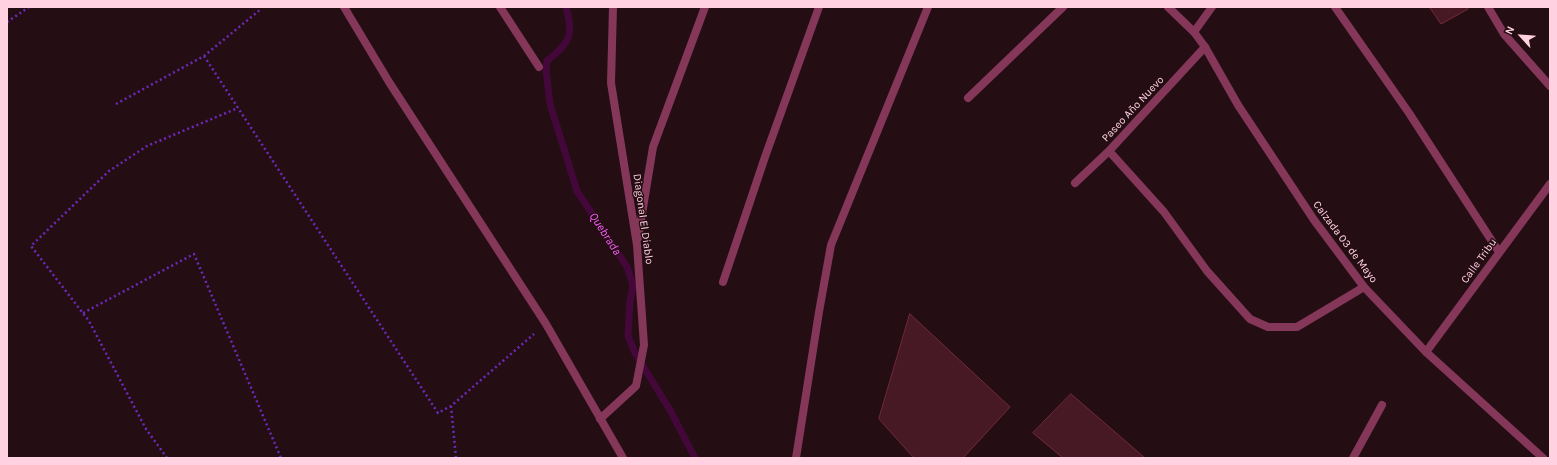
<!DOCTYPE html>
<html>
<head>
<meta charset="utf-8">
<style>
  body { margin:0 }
  #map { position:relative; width:1557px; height:465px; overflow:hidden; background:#250d14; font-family:Karla,sans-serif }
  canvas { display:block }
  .frame { position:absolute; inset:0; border:8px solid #ffd1e1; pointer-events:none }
  .north { position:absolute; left:1501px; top:16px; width:40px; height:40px; -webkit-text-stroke:3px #250d14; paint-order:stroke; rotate:296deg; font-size:11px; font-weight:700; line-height:16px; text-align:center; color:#ffd1e1 }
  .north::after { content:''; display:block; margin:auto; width:14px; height:18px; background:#ffd1e1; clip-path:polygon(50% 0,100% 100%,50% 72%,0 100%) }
</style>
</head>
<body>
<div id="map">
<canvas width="1557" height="465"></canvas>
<div class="frame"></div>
<div class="north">N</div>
</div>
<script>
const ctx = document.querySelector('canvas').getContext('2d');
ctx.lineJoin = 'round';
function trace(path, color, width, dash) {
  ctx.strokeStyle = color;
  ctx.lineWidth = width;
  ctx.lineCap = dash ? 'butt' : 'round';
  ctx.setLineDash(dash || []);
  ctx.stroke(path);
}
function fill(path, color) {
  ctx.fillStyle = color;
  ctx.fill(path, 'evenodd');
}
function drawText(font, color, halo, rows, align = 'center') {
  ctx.font = font + ' Karla,sans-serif';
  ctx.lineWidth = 3;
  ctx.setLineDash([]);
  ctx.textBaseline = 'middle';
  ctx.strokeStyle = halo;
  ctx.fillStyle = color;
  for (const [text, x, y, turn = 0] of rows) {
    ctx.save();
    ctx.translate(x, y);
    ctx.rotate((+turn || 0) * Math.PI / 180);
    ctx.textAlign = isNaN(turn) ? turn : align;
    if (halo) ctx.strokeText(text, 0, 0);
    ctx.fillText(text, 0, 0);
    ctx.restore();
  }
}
trace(new Path2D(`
  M 566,7 C 574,36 570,42 547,61 L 546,70 L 550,104 L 577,191 L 627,267 L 633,285 L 630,301 L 628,336 L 635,353 L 670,410 L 695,458`), '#430839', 7);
const building = new Path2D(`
  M 1431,7 L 1467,7 L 1468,9 L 1441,24 L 1430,8 Z
  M 910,314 L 1010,407 L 963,458 L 914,458 L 879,419 Z
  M 1071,394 L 1145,458 L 1063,458 L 1033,433 Z`);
fill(building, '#461925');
trace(building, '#732a3e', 1);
trace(new Path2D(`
  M 7,22 L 29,7
  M 204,56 L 438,413 L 451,406 L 534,334
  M 116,104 L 204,56 L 261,9
  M 83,313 L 194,254 L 281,458
  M 451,406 L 456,458
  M 167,458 L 146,429 L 89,321 L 31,246 L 109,171 L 147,146 L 238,108`), '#6d2aba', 2.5, [2, 3]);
trace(new Path2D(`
  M 1353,458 L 1382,405`), '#853759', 8);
trace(new Path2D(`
  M 344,7 L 389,82 L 546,324 L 623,458
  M 500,7 L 539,67
  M 1168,7 L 1194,32
  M 1335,7 L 1409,113 L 1499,252
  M 1488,7 L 1504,34 L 1550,86
  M 968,98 L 1063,7
  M 1109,151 L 1164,212 L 1207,271 L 1250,319 L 1268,327 L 1297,327 L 1364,287
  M 1075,183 L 1109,151 L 1205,47
  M 638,238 L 653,147 L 705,7
  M 723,282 L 765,157 L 819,7
  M 1426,352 L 1550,184
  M 600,419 L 636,386 L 644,345 L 637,245 L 611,83 L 613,7
  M 796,458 L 819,312 L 831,245 L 928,7`), '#853759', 8);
trace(new Path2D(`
  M 1212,7 L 1194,32 L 1205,47 L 1238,105 L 1314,220 L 1364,287 L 1426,352 L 1543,458`), '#853759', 8);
drawText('11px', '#ffd1e1', '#250d14', [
  ["Paseo Año Nuevo",1133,109,-47],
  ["Diagonal El Diablo",643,219,82],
  ["Calzada 03 de Mayo",1345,242,53],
  ["Calle Tribu",1479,261,-54]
]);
drawText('italic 12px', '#fe5fff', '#250d14', [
  ["Quebrada",605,234,57]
]);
</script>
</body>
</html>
